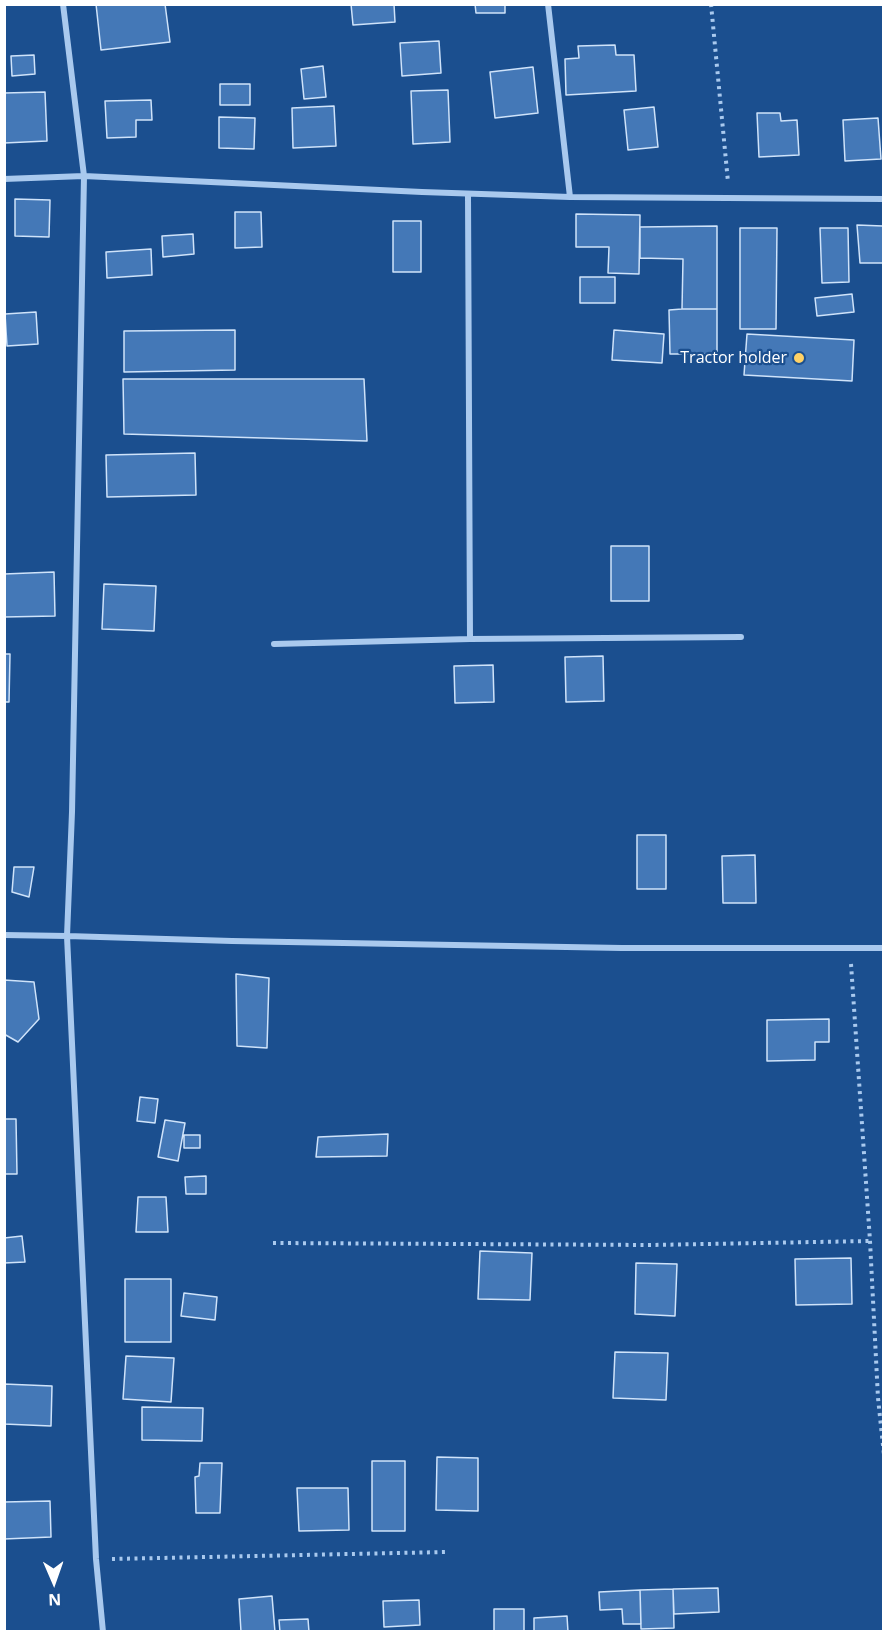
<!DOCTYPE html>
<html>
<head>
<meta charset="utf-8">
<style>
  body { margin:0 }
  #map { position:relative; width:888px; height:1636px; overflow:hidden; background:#1b4f8f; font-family:"Open Sans",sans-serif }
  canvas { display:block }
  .frame { position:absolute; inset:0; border:6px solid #fff; pointer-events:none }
  .north { position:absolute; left:24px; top:1552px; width:60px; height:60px; -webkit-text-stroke:4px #1b4f8f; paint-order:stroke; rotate:178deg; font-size:16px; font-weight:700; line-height:24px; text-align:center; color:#fff }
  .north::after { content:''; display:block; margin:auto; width:21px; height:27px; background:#fff; clip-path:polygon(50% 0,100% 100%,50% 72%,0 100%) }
</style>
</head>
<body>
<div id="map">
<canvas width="888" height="1636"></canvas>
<div class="frame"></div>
<div class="north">N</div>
</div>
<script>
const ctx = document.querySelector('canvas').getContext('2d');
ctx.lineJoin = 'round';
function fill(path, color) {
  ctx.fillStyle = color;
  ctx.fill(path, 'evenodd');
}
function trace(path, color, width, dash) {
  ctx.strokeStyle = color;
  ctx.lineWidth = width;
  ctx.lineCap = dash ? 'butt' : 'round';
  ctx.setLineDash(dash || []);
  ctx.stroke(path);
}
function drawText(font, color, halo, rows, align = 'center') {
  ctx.font = font + ' "Open Sans",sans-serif';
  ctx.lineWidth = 4.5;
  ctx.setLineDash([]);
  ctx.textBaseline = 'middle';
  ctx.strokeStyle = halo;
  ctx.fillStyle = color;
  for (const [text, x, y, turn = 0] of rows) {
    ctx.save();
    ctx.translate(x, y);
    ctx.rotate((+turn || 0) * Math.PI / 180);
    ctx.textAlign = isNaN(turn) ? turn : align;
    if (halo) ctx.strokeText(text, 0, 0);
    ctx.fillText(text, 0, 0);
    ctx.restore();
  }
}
const building = new Path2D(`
  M 96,4 L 165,4 L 170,42 L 101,50 Z
  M 351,4 L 394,4 L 395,22 L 353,25 Z
  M 475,4 L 505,4 L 505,13 L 476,13 Z
  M 439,41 L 441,73 L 402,76 L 400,43 Z
  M 615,45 L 616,55 L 634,55 L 636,91 L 566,95 L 565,59 L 579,58 L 578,46 Z
  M 34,55 L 35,74 L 12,76 L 11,56 Z
  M 323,66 L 326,97 L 304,99 L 301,69 Z
  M 533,67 L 538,113 L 495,118 L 490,72 Z
  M 220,84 L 250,84 L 250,105 L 220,105 Z
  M 448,90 L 450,142 L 413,144 L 411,91 Z
  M 45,92 L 47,141 L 4,143 L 4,93 Z
  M 151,100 L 152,120 L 136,120 L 136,137 L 107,138 L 105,101 Z
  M 334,106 L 336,146 L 293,148 L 292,108 Z
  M 654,107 L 658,147 L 628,150 L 624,110 Z
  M 757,113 L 780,113 L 781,121 L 797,120 L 799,155 L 759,157 Z
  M 219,117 L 255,118 L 254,149 L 219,148 Z
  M 878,118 L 881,159 L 845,161 L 843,120 Z
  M 15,199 L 50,200 L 49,237 L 15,236 Z
  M 235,212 L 261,212 L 262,247 L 235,248 Z
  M 576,214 L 640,215 L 639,274 L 608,273 L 609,247 L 576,247 Z
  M 393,221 L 421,221 L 421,272 L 393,272 Z
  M 857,225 L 883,226 L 884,263 L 860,263 Z
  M 717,226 L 717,309 L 682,309 L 683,259 L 640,258 L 640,227 Z
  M 740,228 L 777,228 L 776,329 L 740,329 Z
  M 820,228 L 848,228 L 849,282 L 822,283 Z
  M 193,234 L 194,254 L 163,257 L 162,236 Z
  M 151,249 L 152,275 L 107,278 L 106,252 Z
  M 580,277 L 615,277 L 615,303 L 580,303 Z
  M 852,294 L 854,312 L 817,316 L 815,298 Z
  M 682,309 L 717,309 L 717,354 L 670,354 L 669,310 Z
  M 36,312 L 38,344 L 7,346 L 5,314 Z
  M 235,330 L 235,370 L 124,372 L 124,331 Z
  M 614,330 L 664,334 L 662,363 L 612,360 Z
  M 747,334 L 854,340 L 852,381 L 744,375 Z
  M 123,379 L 364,379 L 367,441 L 124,434 Z
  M 195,453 L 196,495 L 107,497 L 106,455 Z
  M 611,546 L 649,546 L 649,601 L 611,601 Z
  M 54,572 L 55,616 L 4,617 L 4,574 Z
  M 104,584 L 156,586 L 154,631 L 102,629 Z
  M 4,654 L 10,654 L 9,702 L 4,702 Z
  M 603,656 L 604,701 L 566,702 L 565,657 Z
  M 493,665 L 494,702 L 455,703 L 454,666 Z
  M 637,835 L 666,835 L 666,889 L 637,889 Z
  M 755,855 L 756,903 L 723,903 L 722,856 Z
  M 14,867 L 34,867 L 29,897 L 12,892 Z
  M 236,974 L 269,978 L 267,1048 L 237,1046 Z
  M 4,980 L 34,982 L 39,1019 L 18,1042 L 4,1034 Z
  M 829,1019 L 829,1042 L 815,1042 L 815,1060 L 767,1061 L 767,1020 Z
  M 140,1097 L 158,1099 L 155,1123 L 137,1121 Z
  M 4,1119 L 16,1119 L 17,1174 L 4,1174 Z
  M 165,1120 L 185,1123 L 178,1161 L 158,1157 Z
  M 388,1134 L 387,1156 L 316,1157 L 318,1137 Z
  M 184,1135 L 200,1135 L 200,1148 L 184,1148 Z
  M 206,1176 L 206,1194 L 186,1194 L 185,1177 Z
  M 138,1197 L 166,1197 L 168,1232 L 136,1232 Z
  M 22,1236 L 25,1262 L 4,1263 L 4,1238 Z
  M 480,1251 L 532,1253 L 530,1300 L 478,1299 Z
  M 851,1258 L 852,1304 L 796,1305 L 795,1259 Z
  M 636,1263 L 677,1264 L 675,1316 L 635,1314 Z
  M 125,1279 L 171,1279 L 171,1342 L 125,1342 Z
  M 184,1293 L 217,1297 L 215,1320 L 181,1316 Z
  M 615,1352 L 668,1353 L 666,1400 L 613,1398 Z
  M 126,1356 L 174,1358 L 171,1402 L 123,1399 Z
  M 4,1384 L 52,1386 L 51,1426 L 4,1424 Z
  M 142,1407 L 203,1408 L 202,1441 L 142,1440 Z
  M 437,1457 L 478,1458 L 478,1511 L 436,1510 Z
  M 372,1461 L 405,1461 L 405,1531 L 372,1531 Z
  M 200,1463 L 222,1463 L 220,1513 L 196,1513 L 195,1477 L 199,1476 Z
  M 297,1488 L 348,1488 L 349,1530 L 299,1531 Z
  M 50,1501 L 51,1537 L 4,1539 L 4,1502 Z
  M 718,1588 L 719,1612 L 674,1614 L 673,1589 Z
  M 673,1589 L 674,1628 L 641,1629 L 640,1590 Z
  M 640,1590 L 641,1624 L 623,1624 L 622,1609 L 600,1610 L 599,1592 Z
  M 272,1596 L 275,1632 L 241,1632 L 239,1599 Z
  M 419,1600 L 420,1625 L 384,1627 L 383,1601 Z
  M 494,1609 L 524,1609 L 524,1632 L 494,1632 Z
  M 567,1616 L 568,1632 L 534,1632 L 534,1618 Z
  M 308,1619 L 309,1632 L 280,1632 L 279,1620 Z`);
fill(building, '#4478b7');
trace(building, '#cfe3fa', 1.5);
trace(new Path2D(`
  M 711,4 L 728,182
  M 851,964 L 870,1241 L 878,1398 L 884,1455
  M 273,1243 L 651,1245 L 870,1241
  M 112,1559 L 445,1552`), '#a9c9ee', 4, [3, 4.5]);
trace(new Path2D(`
  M 63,4 L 84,176 L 72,812 L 67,936 L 96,1559 L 103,1632
  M 548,4 L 570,197
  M 4,179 L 84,176 L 422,192 L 570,197 L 884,199
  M 468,194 L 470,639
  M 274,644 L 470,639 L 741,637
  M 4,935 L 67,936 L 232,941 L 622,948 L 884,948`), '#a9c9ee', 6);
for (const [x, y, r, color] of [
  [799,358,6,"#ffd166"]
]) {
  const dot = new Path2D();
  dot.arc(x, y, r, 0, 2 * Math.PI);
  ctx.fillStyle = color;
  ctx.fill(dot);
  trace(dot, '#1b4f8f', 2);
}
drawText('16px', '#fff', '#1b4f8f', [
  ["Tractor holder",787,358]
], 'right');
</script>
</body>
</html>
